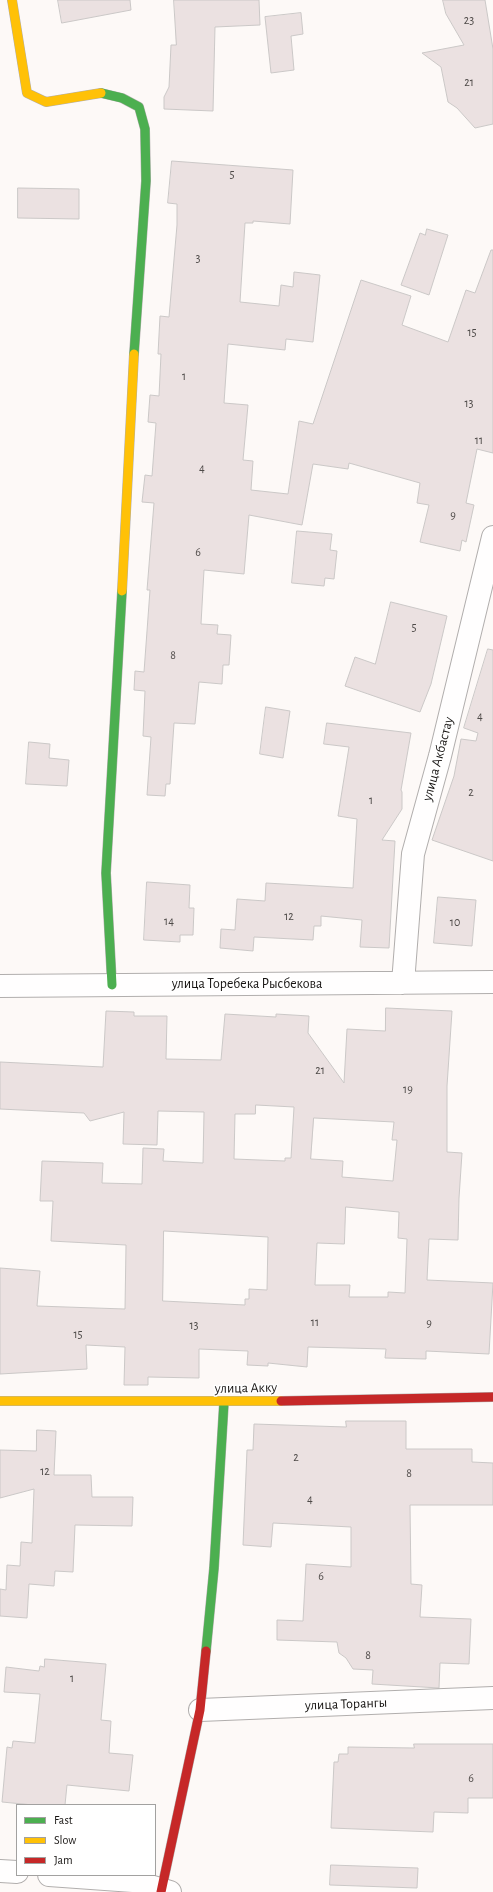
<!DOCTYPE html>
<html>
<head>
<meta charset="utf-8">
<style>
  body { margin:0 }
  #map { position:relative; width:493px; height:1892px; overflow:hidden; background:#fdf9f7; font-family:"Alegreya Sans",sans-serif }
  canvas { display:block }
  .legend { position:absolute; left:16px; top:1804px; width:140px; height:72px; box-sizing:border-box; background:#fff; border:1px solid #a2a1a0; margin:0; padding:5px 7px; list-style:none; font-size:12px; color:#171412 }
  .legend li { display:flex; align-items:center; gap:8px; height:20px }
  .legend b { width:20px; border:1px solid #a2a1a0 }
</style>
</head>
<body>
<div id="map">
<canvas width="493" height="1892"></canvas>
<ul class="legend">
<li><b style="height:5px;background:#4caf50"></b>Fast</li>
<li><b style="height:5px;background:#ffc107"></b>Slow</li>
<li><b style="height:5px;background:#c62828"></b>Jam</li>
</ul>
</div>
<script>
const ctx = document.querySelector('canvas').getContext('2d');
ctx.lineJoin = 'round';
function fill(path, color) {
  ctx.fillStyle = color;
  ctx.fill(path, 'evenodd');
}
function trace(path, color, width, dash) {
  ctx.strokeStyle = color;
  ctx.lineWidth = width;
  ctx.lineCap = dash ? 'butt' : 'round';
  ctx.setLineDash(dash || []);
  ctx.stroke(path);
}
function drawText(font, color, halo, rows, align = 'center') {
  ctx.font = font + ' "Alegreya Sans",sans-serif';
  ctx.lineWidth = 3;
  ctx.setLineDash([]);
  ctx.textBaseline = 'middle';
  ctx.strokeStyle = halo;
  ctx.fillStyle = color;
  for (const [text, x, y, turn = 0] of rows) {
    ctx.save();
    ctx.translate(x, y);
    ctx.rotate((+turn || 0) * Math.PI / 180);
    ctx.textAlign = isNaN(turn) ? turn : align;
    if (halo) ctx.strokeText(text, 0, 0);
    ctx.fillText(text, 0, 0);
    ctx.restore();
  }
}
const building = new Path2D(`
  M 58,0 L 130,0 L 131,10 L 62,23 Z
  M 174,0 L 259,0 L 260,25 L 215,27 L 213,111 L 164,109 L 164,97 L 169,87 L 171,45 L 176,45 Z
  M 443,0 L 485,0 L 493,49 L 493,124 L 475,128 L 457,108 L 448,102 L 441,67 L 422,53 L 464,45 L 446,14 Z
  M 301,13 L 303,34 L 291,36 L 294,70 L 271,73 L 265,17 Z
  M 172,161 L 293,170 L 290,224 L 253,221 L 253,223 L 245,223 L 240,302 L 279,306 L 281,285 L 293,287 L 294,272 L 320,275 L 313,342 L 286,339 L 285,350 L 228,344 L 224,403 L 248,405 L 243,460 L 253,461 L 251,490 L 288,494 L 299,421 L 313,424 L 361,280 L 411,296 L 402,325 L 448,342 L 466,290 L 475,293 L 491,250 L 493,250 L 493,453 L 477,449 L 466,503 L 474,505 L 466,542 L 462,540 L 460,551 L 420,542 L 429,505 L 417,503 L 420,483 L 349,463 L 348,469 L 313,464 L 302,525 L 249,515 L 244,574 L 204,570 L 201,624 L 218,625 L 217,634 L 231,635 L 229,665 L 223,665 L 222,684 L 199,682 L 195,724 L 174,723 L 170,784 L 166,784 L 165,796 L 147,795 L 151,737 L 143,736 L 145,691 L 134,690 L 135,671 L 144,672 L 150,590 L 147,590 L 154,503 L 142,502 L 145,475 L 152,476 L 156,423 L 148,422 L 150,395 L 159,396 L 161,354 L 158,354 L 160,316 L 169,317 L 177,225 L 177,204 L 168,203 Z
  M 18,188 L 79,189 L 79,219 L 18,218 Z
  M 427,229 L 448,235 L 429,295 L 401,285 L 420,233 L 425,235 Z
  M 297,531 L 332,534 L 330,550 L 337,551 L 334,579 L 325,578 L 324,586 L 292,583 Z
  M 391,602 L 447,616 L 431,684 L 420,712 L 345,686 L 355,657 L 375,664 Z
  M 488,649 L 493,650 L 493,861 L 432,840 L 454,776 L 461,739 L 476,741 L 478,733 L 464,728 Z
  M 266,707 L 290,711 L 283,758 L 260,754 Z
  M 327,723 L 411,733 L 401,790 L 402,792 L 402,809 L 382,840 L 395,841 L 389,948 L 360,947 L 362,920 L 321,916 L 321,926 L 314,926 L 313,940 L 254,937 L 253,951 L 220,948 L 221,929 L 235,930 L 237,899 L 265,901 L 266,883 L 353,888 L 357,819 L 338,816 L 349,747 L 324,744 Z
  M 29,742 L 50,744 L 49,758 L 69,760 L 67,786 L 26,784 Z
  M 147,882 L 190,885 L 189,908 L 194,908 L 193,935 L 180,935 L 180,942 L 144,940 Z
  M 438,897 L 476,900 L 472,946 L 434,943 Z
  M 386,1008 L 452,1011 L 447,1086 L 447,1152 L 462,1153 L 459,1198 L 458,1240 L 429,1239 L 427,1280 L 493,1283 L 489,1354 L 426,1351 L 426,1359 L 385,1358 L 386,1349 L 308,1347 L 307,1367 L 268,1363 L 268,1366 L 247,1365 L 248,1351 L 199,1349 L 199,1378 L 148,1377 L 148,1385 L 124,1385 L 125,1347 L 86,1345 L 87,1369 L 0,1374 L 0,1268 L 40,1271 L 37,1306 L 125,1309 L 126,1245 L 51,1241 L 53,1201 L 40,1201 L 42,1161 L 103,1163 L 102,1183 L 142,1184 L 143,1148 L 164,1149 L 163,1161 L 203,1163 L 204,1112 L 158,1111 L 157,1145 L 123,1144 L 124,1112 L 90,1121 L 84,1113 L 0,1109 L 0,1062 L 103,1067 L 106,1011 L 134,1012 L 134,1016 L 167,1016 L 166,1059 L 221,1060 L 225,1014 L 276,1017 L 276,1014 L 309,1016 L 308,1033 L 344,1083 L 347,1029 L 385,1031 ZM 256,1105 L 294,1107 L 291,1158 L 285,1158 L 285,1161 L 234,1159 L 235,1114 L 255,1114 ZM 314,1118 L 394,1122 L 392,1140 L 397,1140 L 393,1181 L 342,1177 L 343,1161 L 311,1159 ZM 346,1207 L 399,1212 L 398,1238 L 407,1239 L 405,1293 L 388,1292 L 388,1297 L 349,1297 L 350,1285 L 315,1285 L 317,1243 L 344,1244 ZM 164,1231 L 268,1237 L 267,1290 L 249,1289 L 249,1299 L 245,1299 L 245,1305 L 163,1301 Z
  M 346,1421 L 406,1421 L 406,1449 L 472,1449 L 472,1462 L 493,1463 L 493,1505 L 410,1505 L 411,1584 L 422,1585 L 420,1617 L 471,1619 L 469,1664 L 440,1663 L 439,1688 L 372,1684 L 373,1670 L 353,1669 L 346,1658 L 339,1653 L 337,1642 L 277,1640 L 277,1620 L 303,1621 L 306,1564 L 351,1567 L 351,1527 L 273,1523 L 271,1547 L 243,1545 L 247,1450 L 253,1450 L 254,1424 L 346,1427 Z
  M 37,1430 L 56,1431 L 54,1475 L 91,1475 L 92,1497 L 133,1497 L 132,1526 L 75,1525 L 73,1572 L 55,1571 L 54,1586 L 29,1584 L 27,1618 L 0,1616 L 0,1589 L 6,1590 L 7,1565 L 20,1566 L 21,1542 L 32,1543 L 34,1489 L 0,1498 L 0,1450 L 36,1451 Z
  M 45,1659 L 106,1664 L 101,1720 L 111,1721 L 109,1753 L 133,1755 L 129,1791 L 67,1785 L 65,1805 L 33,1805 L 2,1802 L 7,1747 L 12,1748 L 13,1741 L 35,1743 L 40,1694 L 4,1692 L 6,1667 L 39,1671 L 40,1666 L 44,1667 Z
  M 414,1744 L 493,1744 L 493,1798 L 468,1798 L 468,1813 L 434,1812 L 433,1832 L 331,1828 L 334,1762 L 338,1762 L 339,1754 L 348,1754 L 348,1747 L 414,1748 Z
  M 331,1865 L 418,1868 L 417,1888 L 330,1885 Z`);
fill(building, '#ebe1e1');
trace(building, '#cbc8c7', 1);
const street = new Path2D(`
  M 403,983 L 413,854 L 440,756 L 493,537
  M 0,986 L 493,982
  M 200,1710 L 493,1698
  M 0,1871 L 17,1872
  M 49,1875 L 133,1881 L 170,1892`);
const fast = new Path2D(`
  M 101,93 L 122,98 L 139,107 L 145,129 L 146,181 L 134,354
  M 112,985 L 106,873 L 122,591
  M 206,1651 L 214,1568 L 224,1402`);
const slow = new Path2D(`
  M 12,0 L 27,93 L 46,102 L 101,93
  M 122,591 L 134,354
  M 0,1401 L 281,1401`);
const jam = new Path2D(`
  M 281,1401 L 493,1397
  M 161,1892 L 200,1710 L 206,1651`);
trace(street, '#b1aead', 24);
trace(fast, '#b1aead', 10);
trace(slow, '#b1aead', 10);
trace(jam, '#b1aead', 10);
trace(street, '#fffefe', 22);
trace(fast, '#4caf50', 9);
trace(slow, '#ffc107', 9);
trace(jam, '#c62828', 9);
drawText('12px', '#4e4a48', null, [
  ["23",469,20],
  ["21",469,82],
  ["5",232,174],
  ["3",198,258],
  ["15",472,332],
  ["1",184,376],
  ["13",469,403],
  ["11",479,440],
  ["4",202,468],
  ["9",453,515],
  ["6",198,552],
  ["5",414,627],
  ["8",173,655],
  ["4",480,716],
  ["2",471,792],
  ["1",371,800],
  ["12",289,916],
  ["14",169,921],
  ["10",455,922],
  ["21",320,1070],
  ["19",408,1089],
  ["11",315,1322],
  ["9",429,1323],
  ["13",194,1325],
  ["15",78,1334],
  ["2",296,1457],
  ["12",45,1471],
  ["8",409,1473],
  ["4",310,1499],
  ["6",321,1576],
  ["8",368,1655],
  ["1",72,1678],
  ["6",471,1778]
]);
drawText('14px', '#171412', '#fff', [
  ["улица Акбастау",438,759,-75],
  ["улица Торебека Рысбекова",247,984],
  ["улица Акку",246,1388,-1],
  ["улица Торангы",346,1704,-2]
]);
</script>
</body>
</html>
